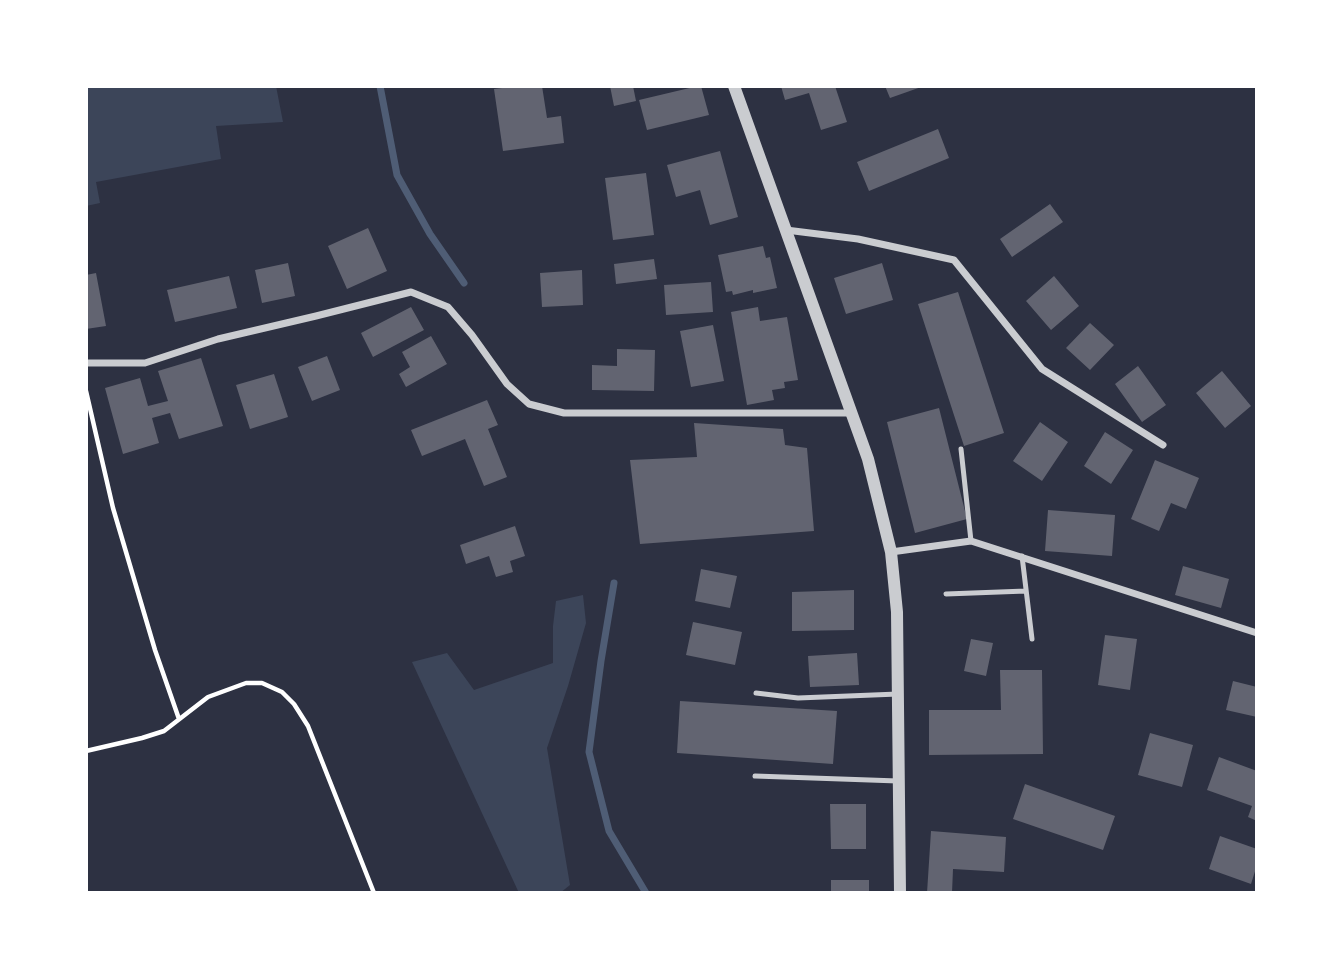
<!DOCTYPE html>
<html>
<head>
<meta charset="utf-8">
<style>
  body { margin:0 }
  #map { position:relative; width:1343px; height:979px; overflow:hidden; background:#2d3142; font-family:Merriweather,serif }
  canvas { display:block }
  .frame { position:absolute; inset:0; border:88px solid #fff; pointer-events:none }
</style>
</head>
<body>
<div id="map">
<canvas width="1343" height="979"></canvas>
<div class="frame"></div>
</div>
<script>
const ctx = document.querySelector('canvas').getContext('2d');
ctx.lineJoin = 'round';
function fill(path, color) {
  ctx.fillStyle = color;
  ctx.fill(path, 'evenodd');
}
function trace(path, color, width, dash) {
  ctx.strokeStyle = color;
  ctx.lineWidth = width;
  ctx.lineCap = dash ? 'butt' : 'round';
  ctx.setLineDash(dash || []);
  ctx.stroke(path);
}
fill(new Path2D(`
  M 86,86 L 276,86 L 283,122 L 216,126 L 221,159 L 96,182 L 100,203 L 86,206 Z
  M 583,595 L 586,623 L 568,686 L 547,748 L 570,885 L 560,893 L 519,893 L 412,662 L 447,653 L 474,690 L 553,663 L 553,626 L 556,601 Z`), '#3c4559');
trace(new Path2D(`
  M 380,86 L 397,175 L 430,234 L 464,283
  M 614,583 L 601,661 L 589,752 L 609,831 L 646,893`), '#4f5d75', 7);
fill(new Path2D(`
  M 518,86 L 542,86 L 547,118 L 561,116 L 564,143 L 503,151 L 494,89 Z
  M 610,86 L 633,86 L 636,101 L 614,106 Z
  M 698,86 L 701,86 L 709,115 L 647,130 L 639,100 Z
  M 781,86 L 835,86 L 847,122 L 821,130 L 809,93 L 785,100 Z
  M 885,86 L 924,86 L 890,98 Z
  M 938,129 L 949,158 L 869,191 L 857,162 Z
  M 720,151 L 738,217 L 710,225 L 700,190 L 676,197 L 667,165 Z
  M 646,173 L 654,235 L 613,240 L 605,178 Z
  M 1050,204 L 1063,222 L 1012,257 L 1000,239 Z
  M 368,228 L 387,271 L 347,289 L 328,246 Z
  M 763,246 L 766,258 L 770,257 L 777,288 L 753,293 L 753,290 L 733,295 L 732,291 L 726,292 L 718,255 Z
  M 654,259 L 657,279 L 616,284 L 614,264 Z
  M 288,263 L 295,296 L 262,303 L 255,270 Z
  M 882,263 L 893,300 L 846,314 L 834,278 Z
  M 582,270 L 583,305 L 542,307 L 540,273 Z
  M 96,273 L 106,326 L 86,329 L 86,275 Z
  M 229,276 L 237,308 L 175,322 L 167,290 Z
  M 1054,276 L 1079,306 L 1051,330 L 1026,301 Z
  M 711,282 L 713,312 L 666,315 L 664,285 Z
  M 958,292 L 1004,433 L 964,446 L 918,304 Z
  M 411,307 L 424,330 L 373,357 L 361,333 Z
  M 758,307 L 760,321 L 787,317 L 798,380 L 784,382 L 785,388 L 772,390 L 774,400 L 747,405 L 731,312 Z
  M 1090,323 L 1114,345 L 1090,370 L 1066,348 Z
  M 713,325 L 724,381 L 691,387 L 680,331 Z
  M 431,336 L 447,364 L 406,387 L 399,374 L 410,367 L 402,352 Z
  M 617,349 L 655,350 L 654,391 L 592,390 L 592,365 L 617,366 Z
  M 327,356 L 340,390 L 312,401 L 298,367 Z
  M 201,358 L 223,426 L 179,439 L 170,413 L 152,418 L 159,443 L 123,454 L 105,388 L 140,378 L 148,406 L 168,401 L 158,371 Z
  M 1138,366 L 1166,405 L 1142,422 L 1115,384 Z
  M 1222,371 L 1251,406 L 1225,428 L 1196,393 Z
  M 274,374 L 288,417 L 250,429 L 236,385 Z
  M 487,400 L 498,425 L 488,429 L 507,477 L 484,486 L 465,439 L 422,456 L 411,430 Z
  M 939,408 L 967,519 L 915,533 L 887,422 Z
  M 1040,422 L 1068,442 L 1042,481 L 1013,461 Z
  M 694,423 L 783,429 L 785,445 L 807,448 L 814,531 L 640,544 L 630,460 L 697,457 Z
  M 1105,432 L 1133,450 L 1111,484 L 1084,466 Z
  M 1155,460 L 1199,478 L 1186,509 L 1171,503 L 1159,531 L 1131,519 Z
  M 1048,510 L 1115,515 L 1112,556 L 1045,551 Z
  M 515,526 L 525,556 L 510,561 L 513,572 L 496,577 L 489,556 L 466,564 L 460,545 Z
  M 1183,566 L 1229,579 L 1221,608 L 1175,595 Z
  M 701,569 L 737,576 L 730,608 L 695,601 Z
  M 854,590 L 854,630 L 792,631 L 792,592 Z
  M 693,622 L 742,632 L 735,665 L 686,655 Z
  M 1105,635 L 1137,639 L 1130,690 L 1098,685 Z
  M 971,639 L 993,643 L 986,676 L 964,671 Z
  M 857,653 L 859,685 L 810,687 L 808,656 Z
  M 1000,670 L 1042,670 L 1043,754 L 929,755 L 929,710 L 1001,710 Z
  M 1233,681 L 1257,687 L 1257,717 L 1226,710 Z
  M 680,701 L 837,711 L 833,764 L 677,753 Z
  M 1150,733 L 1193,745 L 1182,787 L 1138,775 Z
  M 1219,757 L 1257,771 L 1257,821 L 1248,817 L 1252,806 L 1207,790 Z
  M 1025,784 L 1115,816 L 1103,850 L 1013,819 Z
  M 830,804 L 866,804 L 866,849 L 831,849 Z
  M 931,831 L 1006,837 L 1004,872 L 953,869 L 952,893 L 927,893 Z
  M 1220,836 L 1257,849 L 1257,865 L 1251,884 L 1209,869 Z
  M 831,880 L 869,880 L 869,893 L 831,893 Z`), '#626471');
trace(new Path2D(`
  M 86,391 L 113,508 L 155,650 L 179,719
  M 86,751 L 142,738 L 164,731 L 208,697 L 246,683 L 262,683 L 282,692 L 294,704 L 308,726 L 374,893`), '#fff', 4.5);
trace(new Path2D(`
  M 961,449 L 971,541
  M 1022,556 L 1032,639
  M 946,594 L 1026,591
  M 756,693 L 798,698 L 898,694
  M 755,776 L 898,781`), '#caccd0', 5);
trace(new Path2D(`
  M 786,230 L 858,239 L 954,260 L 1042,369 L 1163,445
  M 86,363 L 145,363 L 218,339 L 316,316 L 411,292 L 448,307 L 472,335 L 507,384 L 529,404 L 564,413 L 851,413
  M 891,552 L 971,541 L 1257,633`), '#caccd0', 7);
trace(new Path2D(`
  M 734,86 L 868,459 L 891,552 L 897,612 L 900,893`), '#caccd0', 12);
</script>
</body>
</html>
